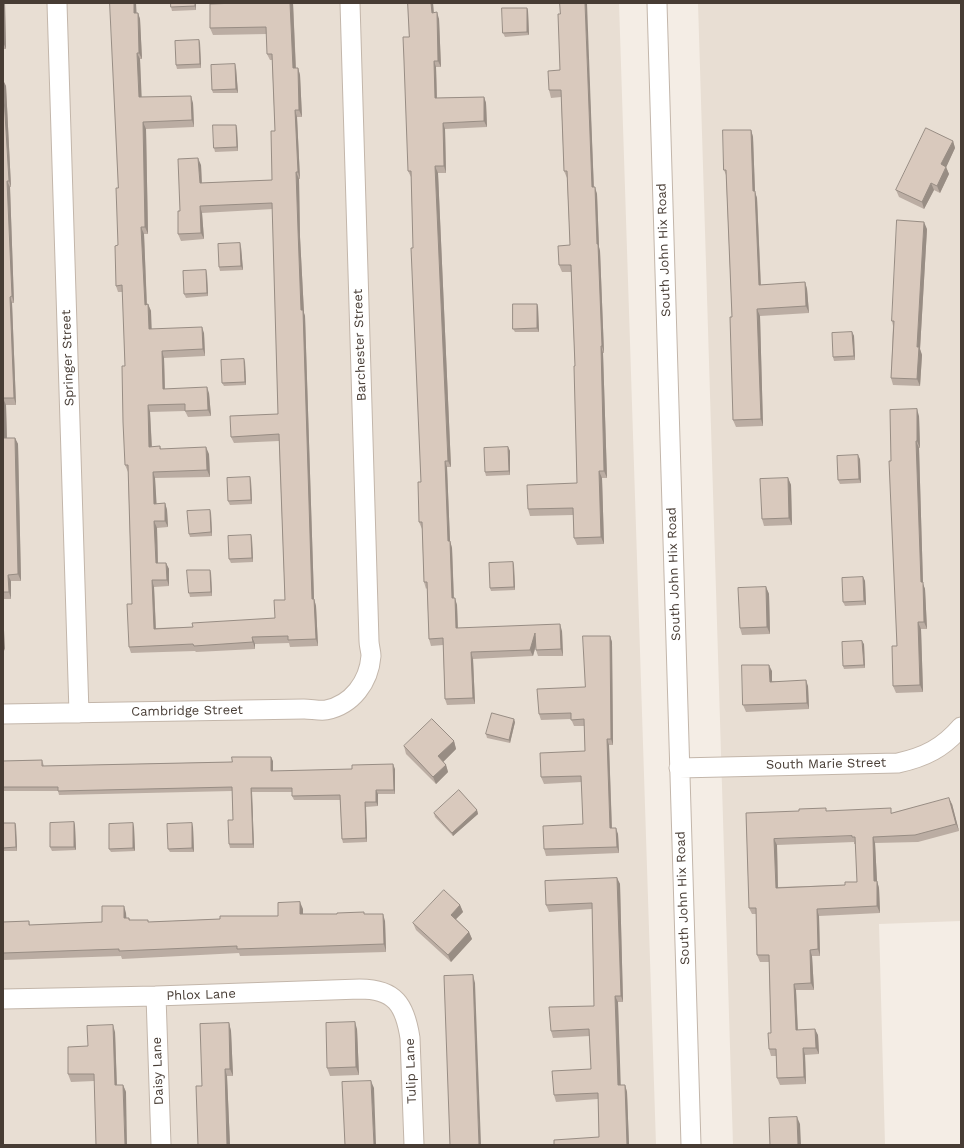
<!DOCTYPE html>
<html>
<head>
<meta charset="utf-8">
<style>
  body { margin:0 }
  #map { position:relative; width:964px; height:1148px; overflow:hidden; background:#f4ede5; font-family:"Work Sans",sans-serif }
  canvas { display:block }
  .frame { position:absolute; inset:0; border:4px solid #473c34; pointer-events:none }
</style>
</head>
<body>
<div id="map">
<canvas width="964" height="1148"></canvas>
<div class="frame"></div>
</div>
<script>
const ctx = document.querySelector('canvas').getContext('2d');
ctx.lineJoin = 'round';
function fill(path, color) {
  ctx.fillStyle = color;
  ctx.fill(path, 'evenodd');
}
function trace(path, color, width, dash) {
  ctx.strokeStyle = color;
  ctx.lineWidth = width;
  ctx.lineCap = dash ? 'butt' : 'round';
  ctx.setLineDash(dash || []);
  ctx.stroke(path);
}
function drawText(font, color, halo, rows, align = 'center') {
  ctx.font = font + ' "Work Sans",sans-serif';
  ctx.lineWidth = 3;
  ctx.setLineDash([]);
  ctx.textBaseline = 'middle';
  ctx.strokeStyle = halo;
  ctx.fillStyle = color;
  for (const [text, x, y, turn = 0] of rows) {
    ctx.save();
    ctx.translate(x, y);
    ctx.rotate((+turn || 0) * Math.PI / 180);
    ctx.textAlign = isNaN(turn) ? turn : align;
    if (halo) ctx.strokeText(text, 0, 0);
    ctx.fillText(text, 0, 0);
    ctx.restore();
  }
}
fill(new Path2D(`
  M 3,3 L 619,3 L 656,1145 L 3,1145 Z
  M 698,3 L 961,3 L 961,921 L 879,924 L 885,1145 L 733,1145 Z`), '#e8ded3');
const minor = new Path2D(`
  M 57,3 L 79,713
  M 657,3 L 691,1145
  M 3,714 L 304,709 C 311,709 320,711 326,710 C 352,705 369,682 371,656 C 371,651 369,646 369,641 L 350,3
  M 679,768 L 898,763 C 925,757 943,748 961,727
  M 156,996 L 161,1145
  M 3,999 L 156,996 L 360,989 C 395,989 405,1005 410,1038 L 414,1145`);
trace(minor, '#c3b6aa', 21);
trace(minor, '#fff', 19);
fill(new Path2D(`
  M 3,3 L 5,3 L 6,49 L 3,49 Z
  M 171,3 L 196,3 L 196,10 L 172,11 L 171,7 Z
  M 293,3 L 296,68 L 298,68 L 300,75 L 302,117 L 297,117 L 300,179 L 299,179 L 300,237 L 304,313 L 305,316 L 314,599 L 316,606 L 318,646 L 290,647 L 289,643 L 255,644 L 255,649 L 196,652 L 195,651 L 131,653 L 129,647 L 132,604 L 128,472 L 125,465 L 125,366 L 123,292 L 118,292 L 116,286 L 118,245 L 136,13 L 138,13 L 140,19 L 142,59 L 140,59 L 141,97 L 193,103 L 194,127 L 146,129 L 148,234 L 144,234 L 147,305 L 148,304 L 151,311 L 151,329 L 204,333 L 205,356 L 164,358 L 165,389 L 209,393 L 211,416 L 188,417 L 185,411 L 150,412 L 152,447 L 160,446 L 161,449 L 209,454 L 210,477 L 155,478 L 156,504 L 165,503 L 167,510 L 168,527 L 157,528 L 158,563 L 166,563 L 169,569 L 169,586 L 154,587 L 156,628 L 193,627 L 275,618 L 285,600 L 279,441 L 234,443 L 231,437 L 278,414 L 273,209 L 202,213 L 204,239 L 181,241 L 178,234 L 180,211 L 201,165 L 202,183 L 272,180 L 275,131 L 272,60 L 270,60 L 267,54 L 267,34 L 213,35 L 210,28 Z
  M 408,3 L 433,3 L 434,13 L 439,19 L 441,67 L 436,67 L 437,98 L 484,97 L 486,103 L 487,127 L 445,129 L 446,173 L 438,173 L 451,467 L 447,467 L 450,541 L 452,548 L 454,598 L 457,605 L 458,628 L 562,631 L 563,656 L 538,656 L 536,650 L 536,646 L 533,656 L 473,659 L 475,704 L 447,705 L 445,699 L 443,645 L 431,646 L 429,639 L 427,588 L 426,589 L 424,582 L 422,529 L 419,522 L 421,482 L 411,177 L 408,171 L 409,37 Z
  M 527,8 L 528,11 L 529,35 L 505,37 L 503,33 Z
  M 200,43 L 201,68 L 177,69 L 176,65 Z
  M 236,68 L 238,93 L 213,93 L 212,90 Z
  M 560,70 L 589,76 L 594,187 L 597,194 L 599,247 L 600,251 L 604,353 L 603,353 L 607,478 L 602,478 L 604,544 L 577,545 L 574,538 L 573,515 L 530,516 L 528,509 L 577,483 L 575,366 L 571,272 L 562,272 L 559,265 L 570,245 L 567,178 L 564,171 L 561,97 L 551,98 L 549,90 Z
  M 3,80 L 6,86 L 11,187 L 10,187 L 14,303 L 12,303 L 16,405 L 6,405 L 7,438 L 15,438 L 18,444 L 21,581 L 11,581 L 11,599 L 3,599 Z
  M 237,128 L 238,151 L 215,152 L 214,148 Z
  M 751,130 L 753,137 L 755,192 L 757,198 L 761,285 L 805,282 L 807,289 L 809,313 L 760,316 L 763,426 L 736,427 L 733,420 L 732,317 L 726,175 L 724,170 Z
  M 953,141 L 955,148 L 946,167 L 949,174 L 940,193 L 934,190 L 924,209 L 899,197 L 896,190 Z
  M 927,229 L 920,349 L 922,355 L 920,386 L 893,385 L 891,378 L 893,326 L 892,321 Z
  M 241,247 L 243,270 L 220,271 L 219,267 Z
  M 207,274 L 208,296 L 186,298 L 184,294 Z
  M 537,304 L 538,307 L 539,332 L 515,332 L 513,329 Z
  M 852,332 L 854,336 L 855,360 L 834,361 L 833,357 Z
  M 245,362 L 246,385 L 224,386 L 222,383 Z
  M 919,416 L 920,448 L 919,448 L 923,584 L 925,589 L 927,629 L 921,629 L 923,692 L 896,693 L 893,686 L 897,646 L 891,461 Z
  M 508,447 L 510,451 L 510,475 L 486,476 L 485,472 Z
  M 860,459 L 861,483 L 840,484 L 838,480 Z
  M 788,478 L 791,485 L 792,525 L 764,526 L 762,519 Z
  M 251,481 L 252,504 L 230,505 L 228,501 Z
  M 211,513 L 212,536 L 190,537 L 189,534 Z
  M 251,535 L 252,539 L 253,562 L 231,563 L 229,559 Z
  M 513,562 L 514,566 L 515,590 L 491,591 L 490,588 Z
  M 211,573 L 212,596 L 190,597 L 189,593 Z
  M 863,577 L 865,581 L 866,605 L 845,606 L 843,602 Z
  M 766,587 L 769,594 L 770,634 L 742,635 L 740,628 Z
  M 610,636 L 612,642 L 613,745 L 609,745 L 612,828 L 618,834 L 619,853 L 546,856 L 544,849 L 583,824 L 582,782 L 544,784 L 541,777 L 585,751 L 584,726 L 574,726 L 571,719 L 541,720 L 539,714 L 585,687 Z
  M 864,644 L 865,668 L 844,669 L 843,666 Z
  M 772,671 L 772,681 L 808,686 L 809,709 L 746,712 L 743,705 Z
  M 515,722 L 510,743 L 487,738 L 486,734 Z
  M 454,741 L 456,749 L 443,762 L 446,765 L 448,772 L 436,784 L 406,754 L 404,746 Z
  M 42,760 L 44,766 L 273,761 L 273,771 L 395,769 L 395,794 L 378,794 L 378,806 L 366,807 L 367,842 L 343,843 L 342,839 L 340,800 L 294,800 L 292,796 L 292,792 L 252,792 L 254,848 L 230,848 L 229,844 L 233,820 L 232,791 L 59,795 L 58,791 L 3,791 L 3,761 Z
  M 952,804 L 959,831 L 918,842 L 875,843 L 877,881 L 879,888 L 880,913 L 819,916 L 820,956 L 812,956 L 814,990 L 796,990 L 798,1030 L 818,1035 L 819,1054 L 805,1055 L 806,1084 L 780,1085 L 777,1078 L 776,1056 L 771,1056 L 769,1049 L 771,1033 L 769,962 L 760,962 L 757,955 L 756,914 L 752,914 L 749,908 L 746,813 L 827,811 L 893,813 ZM 854,842 L 854,844 L 856,844 L 857,882 L 845,885 L 778,887 L 777,845 Z
  M 477,810 L 478,814 L 453,836 L 435,817 L 434,813 Z
  M 74,822 L 75,826 L 76,850 L 52,851 L 50,847 Z
  M 3,823 L 15,823 L 16,826 L 17,851 L 3,851 Z
  M 134,827 L 135,851 L 111,852 L 109,849 Z
  M 193,827 L 194,852 L 170,852 L 168,849 Z
  M 617,878 L 620,884 L 623,1002 L 618,1002 L 620,1085 L 625,1085 L 627,1092 L 629,1145 L 554,1145 L 599,1137 L 598,1099 L 556,1102 L 554,1095 L 591,1069 L 590,1036 L 553,1038 L 551,1031 L 594,1006 L 592,909 L 549,912 L 546,905 Z
  M 460,905 L 463,912 L 456,919 L 469,932 L 472,939 L 451,962 L 416,930 L 413,923 Z
  M 303,909 L 303,914 L 365,914 L 385,921 L 386,952 L 240,956 L 239,953 L 122,959 L 121,956 L 3,960 L 3,922 L 29,921 L 30,925 L 102,922 L 126,913 L 126,918 L 129,918 L 130,920 L 149,922 L 220,919 L 278,916 Z
  M 229,1023 L 231,1031 L 233,1076 L 227,1076 L 230,1145 L 198,1145 L 202,1086 Z
  M 357,1029 L 359,1075 L 330,1076 L 327,1068 Z
  M 115,1032 L 117,1085 L 123,1085 L 126,1092 L 94,1081 L 71,1082 L 68,1074 L 88,1046 Z`), '#bbada3');
fill(new Path2D(`
  M 3,3 L 5,3 L 6,49 L 3,42 Z
  M 134,3 L 136,3 L 137,20 L 134,13 Z
  M 195,3 L 196,3 L 196,10 L 195,6 Z
  M 290,3 L 293,3 L 296,75 L 293,68 Z
  M 431,3 L 433,3 L 434,19 L 432,13 Z
  M 585,3 L 587,3 L 594,194 L 592,187 Z
  M 527,8 L 528,11 L 529,35 L 527,32 Z
  M 437,12 L 439,19 L 441,67 L 438,61 Z
  M 138,13 L 140,19 L 142,59 L 139,53 Z
  M 199,40 L 200,43 L 201,68 L 200,64 Z
  M 137,53 L 140,59 L 142,104 L 139,97 Z
  M 434,61 L 436,67 L 437,105 L 435,98 Z
  M 235,64 L 236,68 L 238,93 L 236,89 Z
  M 298,68 L 300,75 L 302,117 L 299,110 Z
  M 3,80 L 6,86 L 11,187 L 9,181 Z
  M 191,96 L 193,103 L 194,127 L 192,120 Z
  M 484,97 L 486,103 L 487,127 L 484,121 Z
  M 295,110 L 297,117 L 300,179 L 298,172 Z
  M 143,122 L 146,129 L 148,234 L 145,227 Z
  M 443,123 L 445,129 L 446,173 L 444,166 Z
  M 236,125 L 237,128 L 238,151 L 237,147 Z
  M 751,130 L 753,137 L 755,192 L 757,198 L 761,292 L 759,285 L 753,191 Z
  M 953,141 L 955,148 L 944,172 L 941,164 Z
  M 198,158 L 201,165 L 202,190 L 200,183 Z
  M 435,166 L 438,173 L 451,467 L 448,461 Z
  M 946,167 L 949,174 L 940,193 L 937,186 Z
  M 296,172 L 299,179 L 300,237 L 304,313 L 305,316 L 314,599 L 316,606 L 318,646 L 316,639 L 312,599 L 298,230 Z
  M 7,181 L 10,187 L 14,303 L 12,296 Z
  M 931,183 L 934,190 L 924,209 L 922,202 Z
  M 595,187 L 597,194 L 599,247 L 600,251 L 604,353 L 602,346 L 597,244 Z
  M 200,206 L 202,213 L 204,239 L 201,233 Z
  M 924,222 L 927,229 L 920,349 L 922,355 L 920,386 L 917,379 L 917,347 Z
  M 141,227 L 144,234 L 147,311 L 145,305 Z
  M 240,243 L 241,247 L 243,270 L 241,266 Z
  M 206,270 L 207,274 L 208,296 L 207,293 Z
  M 805,282 L 807,289 L 809,313 L 806,306 Z
  M 10,297 L 12,303 L 16,405 L 14,398 Z
  M 148,304 L 151,311 L 152,336 L 149,329 Z
  M 537,304 L 538,307 L 539,332 L 537,328 Z
  M 757,309 L 760,316 L 763,426 L 761,419 Z
  M 202,327 L 204,333 L 205,356 L 203,349 Z
  M 852,332 L 854,336 L 855,360 L 854,356 Z
  M 601,346 L 603,353 L 607,478 L 604,471 Z
  M 162,351 L 164,358 L 165,396 L 163,389 Z
  M 244,359 L 245,362 L 246,385 L 245,382 Z
  M 207,387 L 209,393 L 211,416 L 208,410 Z
  M 3,398 L 6,405 L 7,445 L 4,438 Z
  M 148,405 L 150,412 L 152,453 L 149,447 Z
  M 917,409 L 919,416 L 920,448 L 917,441 Z
  M 15,438 L 18,444 L 21,581 L 18,574 Z
  M 916,441 L 919,448 L 923,584 L 925,589 L 927,629 L 924,622 L 921,582 Z
  M 206,447 L 209,454 L 210,477 L 207,470 Z
  M 508,447 L 510,451 L 510,475 L 509,471 Z
  M 858,455 L 860,459 L 861,483 L 859,479 Z
  M 445,461 L 447,467 L 450,541 L 452,548 L 454,605 L 452,598 L 448,541 Z
  M 599,471 L 602,478 L 604,544 L 601,537 Z
  M 153,472 L 155,478 L 157,510 L 154,504 Z
  M 250,477 L 251,481 L 252,504 L 251,500 Z
  M 788,478 L 791,485 L 792,525 L 789,518 Z
  M 165,503 L 167,510 L 168,527 L 165,521 Z
  M 210,510 L 211,513 L 212,536 L 211,532 Z
  M 154,521 L 157,528 L 158,570 L 156,563 Z
  M 251,535 L 252,539 L 253,562 L 252,558 Z
  M 513,562 L 514,566 L 515,590 L 514,587 Z
  M 166,563 L 169,569 L 169,586 L 167,580 Z
  M 210,570 L 211,573 L 212,596 L 211,592 Z
  M 8,575 L 11,581 L 11,599 L 9,592 Z
  M 863,577 L 865,581 L 866,605 L 864,601 Z
  M 152,580 L 154,587 L 156,635 L 154,629 Z
  M 766,587 L 769,594 L 770,634 L 767,627 Z
  M 455,598 L 457,605 L 458,635 L 456,628 Z
  M 3,609 L 5,651 L 3,646 Z
  M 918,622 L 921,629 L 923,692 L 920,685 Z
  M 560,624 L 562,631 L 563,656 L 561,649 Z
  M 535,633 L 537,640 L 533,656 L 530,650 Z
  M 610,636 L 612,642 L 613,745 L 611,739 Z
  M 252,637 L 255,644 L 255,649 L 253,642 Z
  M 862,641 L 864,644 L 865,668 L 864,665 Z
  M 471,652 L 473,659 L 475,704 L 473,698 Z
  M 769,665 L 772,671 L 772,688 L 770,682 Z
  M 806,680 L 808,686 L 809,709 L 807,703 Z
  M 514,719 L 515,722 L 510,743 L 509,740 Z
  M 607,739 L 609,745 L 612,834 L 610,828 Z
  M 454,741 L 456,749 L 441,764 L 438,756 Z
  M 271,757 L 273,761 L 273,775 L 271,771 Z
  M 393,764 L 395,769 L 395,794 L 394,790 Z
  M 446,765 L 448,772 L 436,784 L 433,777 Z
  M 251,788 L 252,792 L 254,848 L 253,844 Z
  M 376,790 L 378,794 L 378,806 L 376,802 Z
  M 949,798 L 952,804 L 959,831 L 956,824 Z
  M 365,802 L 366,807 L 367,842 L 366,838 Z
  M 477,810 L 478,814 L 453,836 L 452,833 Z
  M 74,822 L 75,826 L 76,850 L 74,847 Z
  M 15,823 L 16,826 L 17,851 L 16,847 Z
  M 133,823 L 134,827 L 135,851 L 133,848 Z
  M 192,823 L 193,827 L 194,852 L 192,848 Z
  M 616,828 L 618,834 L 619,853 L 617,847 Z
  M 873,837 L 875,843 L 877,881 L 879,888 L 880,913 L 877,906 L 874,881 Z
  M 774,839 L 777,845 L 778,894 L 776,888 Z
  M 617,878 L 620,884 L 623,1002 L 621,996 Z
  M 300,902 L 303,909 L 303,921 L 300,914 Z
  M 460,905 L 463,912 L 453,922 L 451,915 Z
  M 124,906 L 126,913 L 127,925 L 124,918 Z
  M 817,909 L 819,916 L 820,956 L 818,949 Z
  M 383,914 L 385,921 L 386,952 L 384,944 Z
  M 469,932 L 472,939 L 451,962 L 448,955 Z
  M 810,950 L 812,956 L 814,990 L 811,983 Z
  M 473,975 L 475,983 L 481,1145 L 479,1145 Z
  M 794,984 L 796,990 L 798,1036 L 796,1030 Z
  M 615,996 L 618,1002 L 621,1092 L 618,1085 Z
  M 355,1022 L 357,1029 L 359,1075 L 356,1067 Z
  M 229,1023 L 231,1031 L 233,1076 L 230,1069 Z
  M 113,1025 L 115,1032 L 117,1092 L 115,1085 Z
  M 815,1029 L 818,1035 L 819,1054 L 816,1048 Z
  M 803,1048 L 805,1055 L 806,1084 L 804,1077 Z
  M 225,1069 L 227,1076 L 230,1145 L 227,1145 Z
  M 371,1081 L 374,1088 L 376,1145 L 374,1145 Z
  M 123,1085 L 126,1092 L 127,1145 L 125,1145 Z
  M 625,1085 L 627,1092 L 629,1145 L 627,1145 Z
  M 797,1117 L 800,1124 L 801,1145 L 798,1145 Z`), '#988d84');
const building = new Path2D(`
  M 110,3 L 134,3 L 134,13 L 138,13 L 139,53 L 137,53 L 139,97 L 191,96 L 192,120 L 143,122 L 145,227 L 141,227 L 145,305 L 148,304 L 149,329 L 202,327 L 203,349 L 162,351 L 163,389 L 207,387 L 208,410 L 185,411 L 185,404 L 148,405 L 149,447 L 160,446 L 160,449 L 206,447 L 207,470 L 153,472 L 154,504 L 165,503 L 165,521 L 154,521 L 156,563 L 166,563 L 167,580 L 152,580 L 154,629 L 193,627 L 192,623 L 275,618 L 274,600 L 285,600 L 279,434 L 231,437 L 230,416 L 278,414 L 272,203 L 200,206 L 201,233 L 178,234 L 178,211 L 180,211 L 178,159 L 198,158 L 200,183 L 272,180 L 271,131 L 275,131 L 272,54 L 267,54 L 266,27 L 210,28 L 210,4 L 238,3 L 290,3 L 293,68 L 298,68 L 299,110 L 295,110 L 298,172 L 296,172 L 298,230 L 301,310 L 303,310 L 312,599 L 314,599 L 316,639 L 288,640 L 288,636 L 252,637 L 253,642 L 194,646 L 193,644 L 129,647 L 127,604 L 132,604 L 128,465 L 125,465 L 123,422 L 122,366 L 125,366 L 122,285 L 116,286 L 115,246 L 118,245 L 116,188 L 118,188 Z
  M 171,3 L 195,3 L 195,6 L 171,7 Z
  M 408,3 L 431,3 L 432,13 L 437,12 L 438,61 L 434,61 L 435,98 L 484,97 L 484,121 L 443,123 L 444,166 L 435,166 L 448,461 L 445,461 L 448,541 L 450,541 L 452,598 L 455,598 L 456,628 L 560,624 L 561,649 L 536,650 L 535,633 L 530,650 L 471,652 L 473,698 L 445,699 L 443,638 L 429,639 L 427,582 L 424,582 L 422,522 L 419,522 L 418,482 L 421,482 L 411,248 L 413,248 L 411,171 L 408,171 L 404,61 L 403,37 L 409,37 Z
  M 560,3 L 585,3 L 592,187 L 595,187 L 597,244 L 598,244 L 602,346 L 601,346 L 604,471 L 599,471 L 601,537 L 574,538 L 573,508 L 528,509 L 527,485 L 577,483 L 574,366 L 575,366 L 571,265 L 559,265 L 558,246 L 570,245 L 567,171 L 564,171 L 561,90 L 549,90 L 548,71 L 560,70 L 558,14 L 560,14 Z
  M 502,8 L 527,8 L 527,32 L 503,33 Z
  M 199,40 L 200,64 L 176,65 L 175,41 Z
  M 235,64 L 236,89 L 212,90 L 211,65 Z
  M 3,80 L 9,181 L 7,181 L 12,296 L 10,297 L 14,398 L 3,398 L 4,438 L 15,438 L 18,574 L 8,575 L 9,592 L 3,592 Z
  M 213,125 L 236,125 L 237,147 L 214,148 Z
  M 926,128 L 953,141 L 941,164 L 946,167 L 937,186 L 931,183 L 922,202 L 896,190 Z
  M 723,130 L 751,130 L 753,191 L 755,191 L 759,285 L 805,282 L 806,306 L 757,309 L 761,419 L 733,420 L 730,317 L 732,317 L 726,170 L 724,170 Z
  M 897,220 L 924,222 L 917,347 L 919,347 L 917,379 L 891,378 L 894,321 L 892,321 Z
  M 240,243 L 241,266 L 219,267 L 218,244 Z
  M 206,270 L 207,293 L 184,294 L 183,271 Z
  M 513,304 L 537,304 L 537,328 L 513,329 Z
  M 852,332 L 854,356 L 833,357 L 832,333 Z
  M 244,359 L 245,382 L 222,383 L 221,360 Z
  M 917,409 L 917,441 L 916,441 L 921,582 L 923,582 L 924,622 L 918,622 L 920,685 L 893,686 L 892,646 L 897,646 L 889,461 L 891,461 L 890,410 Z
  M 508,447 L 509,471 L 485,472 L 484,448 Z
  M 858,455 L 859,479 L 838,480 L 837,456 Z
  M 250,477 L 251,500 L 228,501 L 227,478 Z
  M 788,478 L 789,518 L 762,519 L 760,479 Z
  M 210,510 L 211,532 L 189,534 L 187,511 Z
  M 251,535 L 252,558 L 229,559 L 228,536 Z
  M 513,562 L 514,587 L 490,588 L 489,563 Z
  M 187,570 L 210,570 L 211,592 L 189,593 Z
  M 863,577 L 864,601 L 843,602 L 842,578 Z
  M 766,587 L 767,627 L 740,628 L 738,588 Z
  M 583,636 L 610,636 L 611,739 L 607,739 L 610,828 L 616,828 L 617,847 L 544,849 L 543,826 L 583,824 L 581,776 L 541,777 L 540,753 L 585,751 L 584,719 L 571,720 L 571,713 L 539,714 L 537,689 L 585,687 Z
  M 862,641 L 864,665 L 843,666 L 842,642 Z
  M 742,665 L 769,665 L 770,682 L 806,680 L 807,703 L 743,705 Z
  M 492,713 L 514,719 L 509,740 L 486,734 Z
  M 432,719 L 454,741 L 438,756 L 446,765 L 433,777 L 404,746 Z
  M 232,757 L 271,757 L 271,771 L 352,769 L 352,765 L 393,764 L 394,790 L 376,790 L 376,802 L 365,802 L 366,838 L 342,839 L 340,795 L 292,796 L 292,788 L 251,788 L 253,844 L 229,844 L 228,820 L 233,820 L 232,787 L 58,791 L 58,787 L 3,787 L 3,761 L 42,760 L 42,766 L 232,762 Z
  M 459,790 L 477,810 L 452,833 L 434,813 Z
  M 949,798 L 956,824 L 915,835 L 873,837 L 874,881 L 877,881 L 877,906 L 817,909 L 818,949 L 810,950 L 811,983 L 794,984 L 796,1030 L 815,1029 L 816,1048 L 803,1048 L 804,1077 L 777,1078 L 776,1049 L 769,1049 L 768,1033 L 771,1033 L 769,955 L 757,955 L 756,908 L 749,908 L 746,813 L 799,811 L 799,809 L 826,808 L 826,811 L 891,808 L 891,813 ZM 852,836 L 852,837 L 855,837 L 857,882 L 845,882 L 845,885 L 776,888 L 774,839 Z
  M 74,822 L 74,847 L 50,847 L 50,823 Z
  M 3,823 L 15,823 L 16,847 L 3,848 Z
  M 133,823 L 133,848 L 109,849 L 109,824 Z
  M 192,823 L 192,848 L 168,849 L 167,824 Z
  M 617,878 L 621,996 L 615,996 L 618,1085 L 625,1085 L 627,1145 L 554,1145 L 554,1140 L 599,1137 L 598,1093 L 554,1095 L 552,1071 L 591,1069 L 589,1029 L 551,1031 L 549,1007 L 594,1006 L 592,903 L 546,905 L 545,881 Z
  M 444,890 L 460,905 L 451,915 L 469,932 L 448,955 L 413,923 Z
  M 300,902 L 300,914 L 337,914 L 337,913 L 364,912 L 364,914 L 383,914 L 384,944 L 237,949 L 237,946 L 119,951 L 119,949 L 3,953 L 3,922 L 29,921 L 29,925 L 102,922 L 102,906 L 124,906 L 124,918 L 129,918 L 129,920 L 148,920 L 148,922 L 220,919 L 220,916 L 278,916 L 278,903 Z
  M 473,975 L 479,1145 L 450,1145 L 444,976 Z
  M 355,1022 L 356,1067 L 327,1068 L 326,1023 Z
  M 229,1023 L 230,1069 L 225,1069 L 227,1145 L 198,1145 L 196,1086 L 202,1086 L 200,1024 Z
  M 113,1025 L 115,1085 L 123,1085 L 125,1145 L 96,1145 L 94,1074 L 68,1074 L 68,1047 L 88,1046 L 87,1026 Z
  M 371,1081 L 374,1145 L 345,1145 L 342,1082 Z
  M 797,1117 L 798,1145 L 770,1145 L 769,1118 Z`);
fill(building, '#d9c9bd');
trace(building, '#988d84', 1);
drawText('13px', '#473c34', '#fff', [
  ["South John Hix Road",664,250,-92],
  ["Barchester Street",360,345,-92],
  ["Springer Street",68,358,-92],
  ["South John Hix Road",674,574,-92],
  ["Cambridge Street",187,711,-1],
  ["South Marie Street",826,764,-1],
  ["South John Hix Road",683,898,-92],
  ["Phlox Lane",201,995,-2],
  ["Daisy Lane",158,1071,-92],
  ["Tulip Lane",411,1071,-92]
]);
</script>
</body>
</html>
